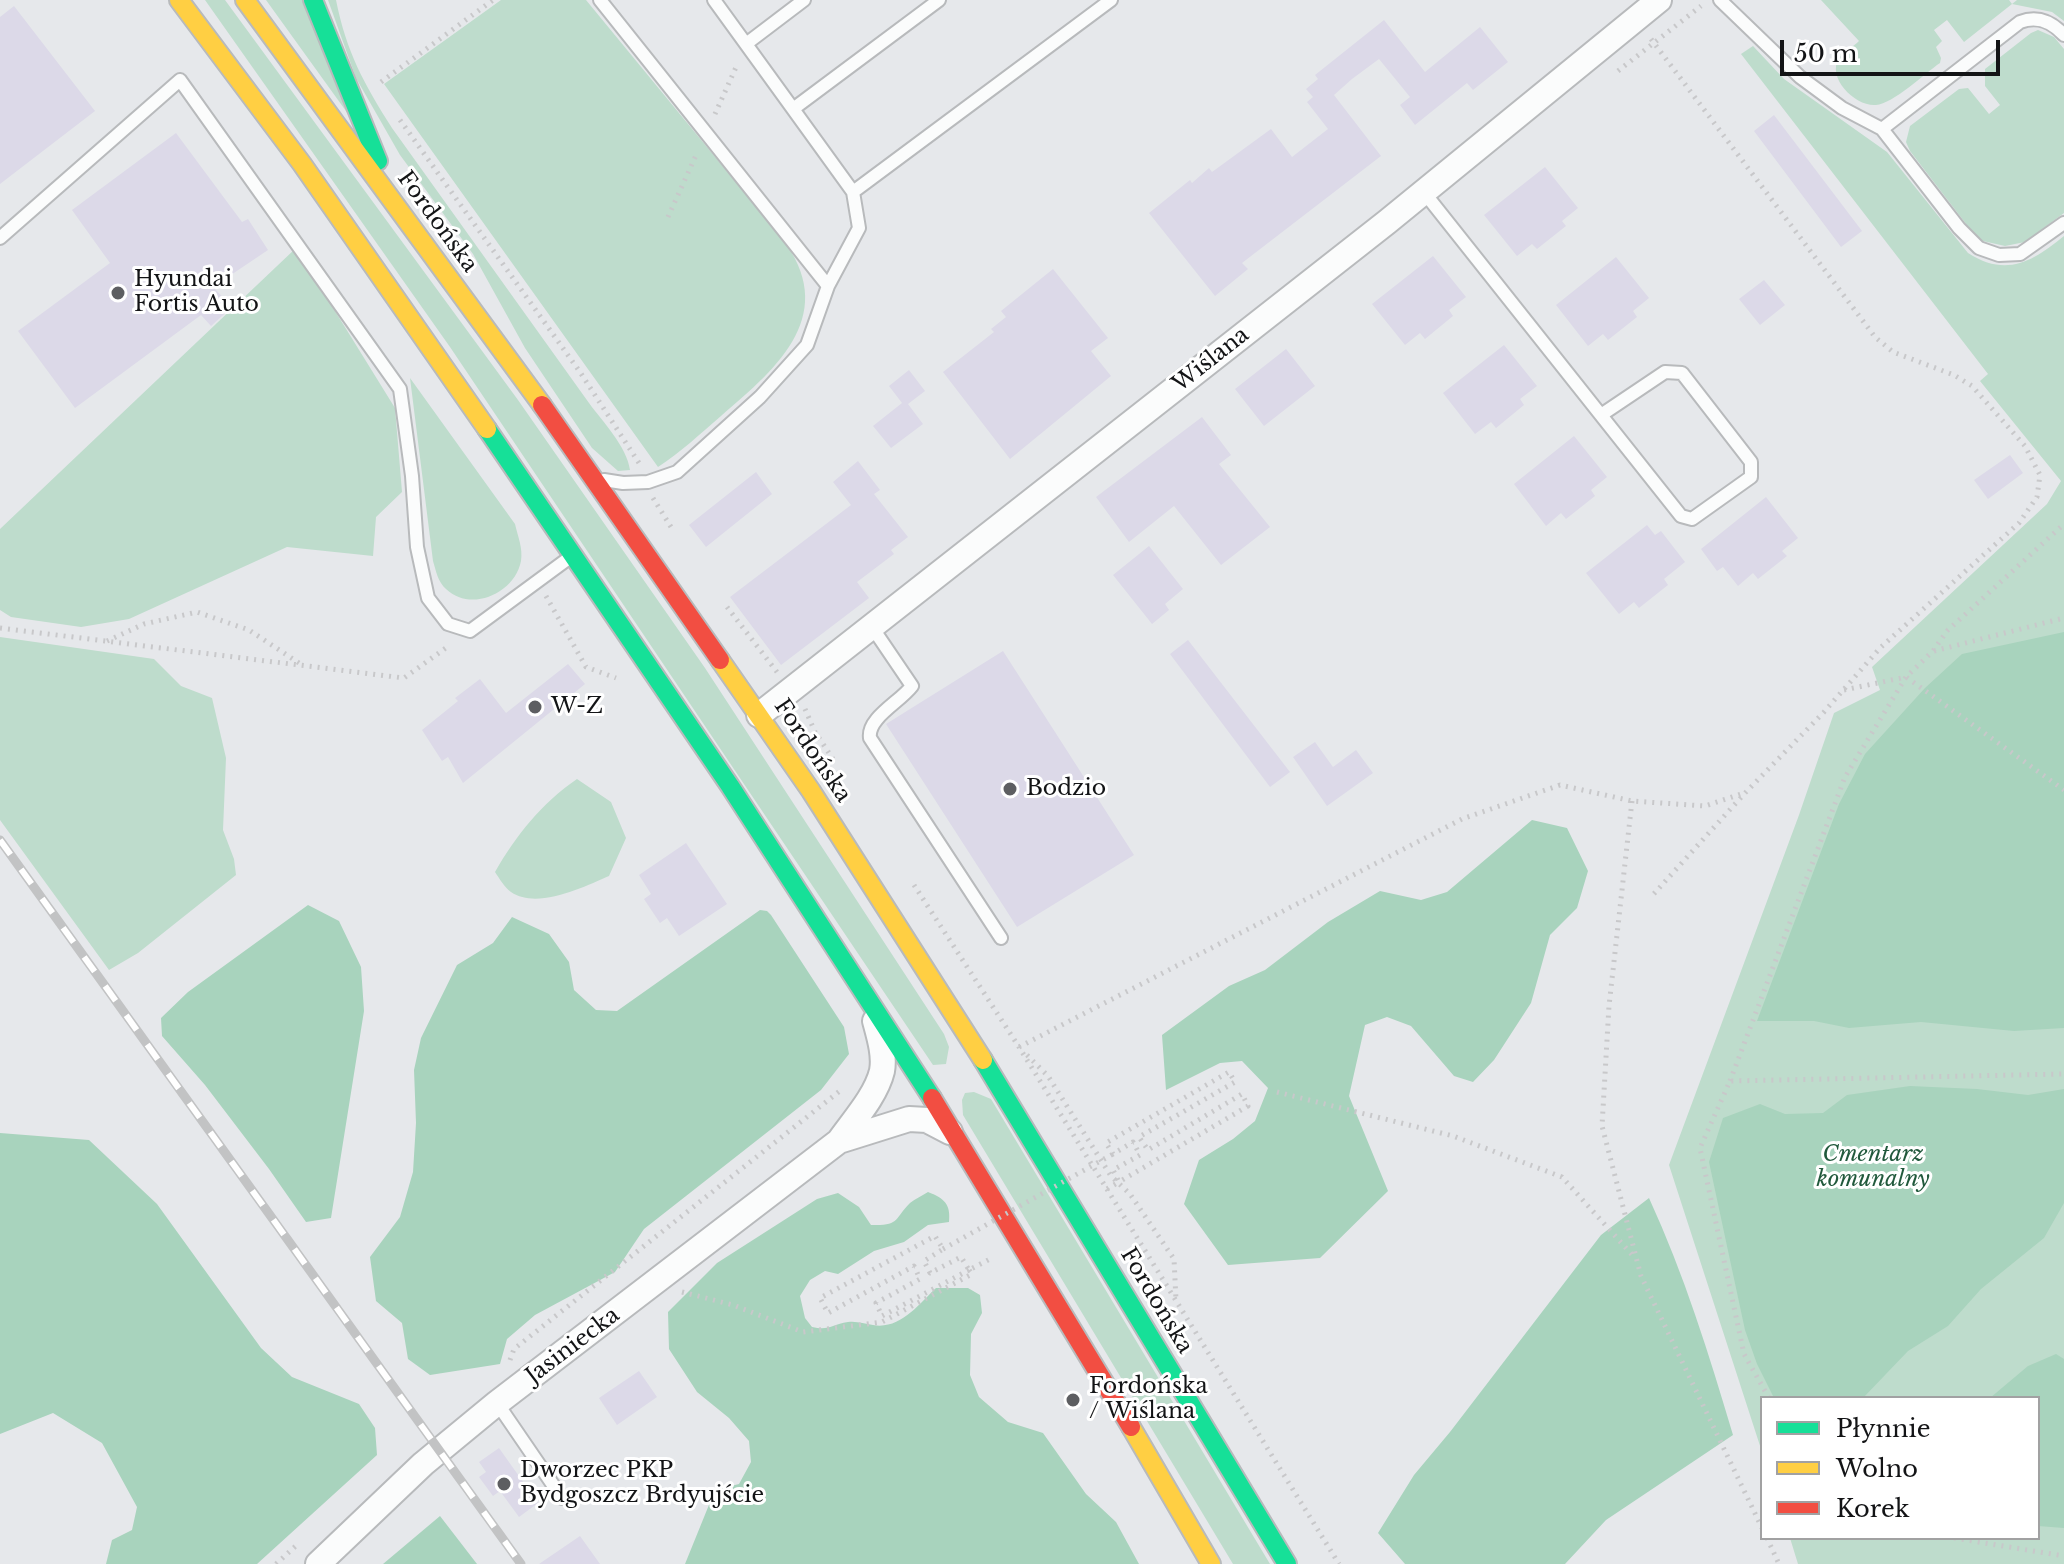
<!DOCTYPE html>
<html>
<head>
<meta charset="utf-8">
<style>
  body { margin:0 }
  #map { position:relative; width:2064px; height:1564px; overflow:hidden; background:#e6e8eb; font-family:"Libre Baskerville",serif }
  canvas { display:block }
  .legend { position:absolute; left:1760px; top:1396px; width:280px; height:144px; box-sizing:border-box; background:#fff; border:2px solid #a1a1a2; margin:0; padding:10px 14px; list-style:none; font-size:24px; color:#131416 }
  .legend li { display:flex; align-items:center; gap:16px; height:40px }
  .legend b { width:40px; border:2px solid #a1a1a2 }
  .scale { position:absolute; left:1780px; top:40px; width:220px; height:36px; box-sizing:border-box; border:4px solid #131416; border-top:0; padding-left:10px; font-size:24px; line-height:28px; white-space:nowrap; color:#131416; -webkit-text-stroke:6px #fff; paint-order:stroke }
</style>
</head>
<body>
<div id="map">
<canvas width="2064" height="1564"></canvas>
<ul class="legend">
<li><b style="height:10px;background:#16e098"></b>Płynnie</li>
<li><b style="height:10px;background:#ffcf43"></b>Wolno</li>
<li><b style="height:10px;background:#f24e42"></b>Korek</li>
</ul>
<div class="scale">50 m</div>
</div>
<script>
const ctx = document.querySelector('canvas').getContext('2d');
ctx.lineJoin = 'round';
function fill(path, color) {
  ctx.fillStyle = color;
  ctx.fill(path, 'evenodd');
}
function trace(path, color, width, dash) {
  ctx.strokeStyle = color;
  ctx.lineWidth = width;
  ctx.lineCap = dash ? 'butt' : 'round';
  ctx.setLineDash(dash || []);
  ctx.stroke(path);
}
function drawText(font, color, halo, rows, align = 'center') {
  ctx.font = font + ' "Libre Baskerville",serif';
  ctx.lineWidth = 6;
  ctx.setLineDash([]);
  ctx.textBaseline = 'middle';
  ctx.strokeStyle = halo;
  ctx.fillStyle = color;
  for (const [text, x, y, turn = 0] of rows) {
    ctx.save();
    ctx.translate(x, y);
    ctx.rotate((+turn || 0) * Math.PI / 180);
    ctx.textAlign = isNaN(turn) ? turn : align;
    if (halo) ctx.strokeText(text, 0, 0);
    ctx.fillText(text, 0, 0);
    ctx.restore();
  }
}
fill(new Path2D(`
  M 205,0 L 225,0 L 518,400 L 705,668 L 944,1034 L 949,1047 L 946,1064 L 933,1065 L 450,347 Z
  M 266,0 L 302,0 L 351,118 Z
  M 328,0 L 336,0 C 346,51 364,84 392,128 L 589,403 C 603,422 627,447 630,470 L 618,471 L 592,448 L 525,348 L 473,254 L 400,155 L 356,78 Z
  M 501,0 L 586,0 L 781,237 C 840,313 780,366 721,416 C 700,434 681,452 658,467 L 384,84 Z
  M 1821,0 L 2009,0 L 2012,4 L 2017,0 L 2064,0 L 2064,21 L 2052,12 L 2012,4 L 1964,42 L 1947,20 L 1934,30 L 1942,41 L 1936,47 L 1941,58 L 1940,63 C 1925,73 1893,104 1876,105 C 1856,107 1826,78 1839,58 C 1844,52 1853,47 1859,41 Z
  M 2038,30 L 2054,37 L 2064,49 L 2064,213 L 2025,242 L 2005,246 L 1983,241 L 1973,233 L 1910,151 L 1906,142 L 1910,126 L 1959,89 L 1968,88 L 1989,114 L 2000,105 L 1985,86 L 1985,69 L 2031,33 Z
  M 1753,46 L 1784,79 L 1887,152 L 1968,253 C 2007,278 2033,261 2064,236 L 2064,1564 L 1798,1564 L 1790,1538 L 2038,1538 L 2038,1398 L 1762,1398 L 1762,1452 L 1669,1165 L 1799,815 L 1834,713 L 1880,690 L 1872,667 L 2047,504 L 2061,481 L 1980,381 L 1988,374 L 1741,54 Z
  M 296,248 L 395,408 L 402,492 L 376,517 L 373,556 L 287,547 L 129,619 L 81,627 L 11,617 L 0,610 L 0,529 Z
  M 410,378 L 515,524 C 518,537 523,548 521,561 C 515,593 471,613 446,589 C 438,582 436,571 433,561 Z
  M 0,637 L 154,659 L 181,686 L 212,698 L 226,758 L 223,830 L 234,859 L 236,875 L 138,953 L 109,970 L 0,820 Z
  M 577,779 L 611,802 L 626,838 L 609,876 C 584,887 537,910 511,892 C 505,888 499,878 495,872 C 517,834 541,804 577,779 Z
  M 974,1092 L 991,1099 L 1270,1564 L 1233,1564 L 963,1115 L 962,1100 L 965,1093 Z`), '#bedccc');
fill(new Path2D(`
  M 2064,632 L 2064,1028 L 2014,1031 L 1921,1022 L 1849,1028 L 1814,1021 L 1757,1021 L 1839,804 L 1865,754 L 1925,688 L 1962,654 Z
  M 1532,820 L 1567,828 L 1588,871 L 1577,908 L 1550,935 L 1531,1003 L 1494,1060 L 1473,1082 L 1454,1076 L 1411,1026 L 1387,1017 L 1365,1025 L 1349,1096 L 1388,1191 L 1320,1258 L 1228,1265 L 1184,1204 L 1199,1160 L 1233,1139 L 1255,1121 L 1268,1088 L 1242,1061 L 1220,1063 L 1166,1090 L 1162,1035 L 1229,986 L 1265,970 L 1328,922 L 1380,891 L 1421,900 L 1447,892 Z
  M 308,905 L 339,921 L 361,967 L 364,1011 L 331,1218 L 306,1222 L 269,1169 L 205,1085 L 162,1036 L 161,1018 L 188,992 Z
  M 760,910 L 767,911 L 771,915 L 844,1027 L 849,1054 L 821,1090 L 644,1229 L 615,1272 L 535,1315 L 507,1339 L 500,1364 L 430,1375 L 408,1359 L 402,1323 L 376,1301 L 370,1257 L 400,1217 L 413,1172 L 416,1123 L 414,1070 L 421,1038 L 457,965 L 493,943 L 512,917 L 549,934 L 569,962 L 574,990 L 596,1010 L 617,1011 Z
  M 1910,1086 L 1977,1089 L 2028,1095 L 2064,1089 L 2064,1203 L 2044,1238 L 1981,1289 L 1948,1326 L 1908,1351 L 1863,1398 L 1774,1398 L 1757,1364 L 1745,1330 L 1709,1162 L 1723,1118 L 1760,1104 L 1785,1114 L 1823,1113 L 1847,1095 Z
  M 0,1133 L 89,1140 L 157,1204 L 261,1348 L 292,1377 L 359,1404 L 375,1428 L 377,1455 L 257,1564 L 106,1564 L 112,1540 L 132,1530 L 137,1507 L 102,1443 L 53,1413 L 0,1434 Z
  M 928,1192 C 944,1198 951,1204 949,1222 L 928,1225 L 904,1242 L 874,1251 L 838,1274 L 825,1271 L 810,1280 L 800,1296 L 805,1318 L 812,1327 C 830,1331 832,1324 848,1322 C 858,1321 864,1324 873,1325 C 900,1330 919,1304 936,1288 L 968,1288 L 980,1295 L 982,1313 L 971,1334 L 970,1375 L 979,1397 L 1008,1422 L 1043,1433 L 1086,1494 L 1116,1522 L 1139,1564 L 685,1564 L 715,1490 L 739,1484 L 751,1462 L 749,1441 L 729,1418 L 697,1392 L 669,1349 L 668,1312 L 717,1263 L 817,1199 L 838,1193 L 859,1207 L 871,1225 C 900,1226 894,1219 910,1203 C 915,1199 923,1195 928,1192 Z
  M 1649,1198 C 1684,1274 1709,1354 1733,1435 L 1606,1520 L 1565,1564 L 1405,1564 L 1378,1533 L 1414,1475 L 1450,1432 L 1601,1235 Z
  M 2056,1354 L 2064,1359 L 2064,1528 L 2038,1526 L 2038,1398 L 1990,1398 L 2028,1366 Z
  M 440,1516 L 477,1564 L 383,1564 Z`), '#a8d3bd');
fill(new Path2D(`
  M 14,6 L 95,111 L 0,184 L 0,17 Z
  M 1384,20 L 1425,72 L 1480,27 L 1508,62 L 1473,90 L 1467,83 L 1415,125 L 1400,105 L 1410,97 L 1379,59 L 1352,79 L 1334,95 L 1381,156 L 1242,263 L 1248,269 L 1215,296 L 1149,213 L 1190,180 L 1192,183 L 1209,168 L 1212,172 L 1271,129 L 1292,157 L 1328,129 L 1307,102 L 1313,97 L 1306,89 L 1318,79 L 1315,75 Z
  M 1774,115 L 1862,231 L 1841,247 L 1754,131 Z
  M 176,133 L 242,222 L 248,219 L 268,250 L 213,287 L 232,307 L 211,326 L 201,315 L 75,408 L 18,331 L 110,263 L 72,210 Z
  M 1545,167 L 1578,208 L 1562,221 L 1566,226 L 1537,249 L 1532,244 L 1517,256 L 1484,215 Z
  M 1433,256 L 1466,297 L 1449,310 L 1453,316 L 1425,339 L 1420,333 L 1405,345 L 1372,304 Z
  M 1616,257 L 1649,298 L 1633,311 L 1637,317 L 1608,340 L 1603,334 L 1588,346 L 1556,305 Z
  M 1053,269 L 1108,338 L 1091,351 L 1111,376 L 1010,459 L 943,372 L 994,332 L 991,329 L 1006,317 L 1001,311 Z
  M 1764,280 L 1785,305 L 1760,325 L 1739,299 Z
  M 1504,345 L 1537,386 L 1520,399 L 1524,405 L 1496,428 L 1491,422 L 1475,434 L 1443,393 Z
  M 1286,349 L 1315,386 L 1264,426 L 1235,389 Z
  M 909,370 L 925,391 L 908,404 L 923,424 L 891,448 L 873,426 L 902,403 L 889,386 Z
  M 1202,417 L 1231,455 L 1219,464 L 1270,527 L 1221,565 L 1174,506 L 1129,542 L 1096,497 Z
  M 1574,436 L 1607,477 L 1591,490 L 1595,496 L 1566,519 L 1561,513 L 1546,526 L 1514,484 Z
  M 2010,455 L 2023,473 L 1988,499 L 1974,480 Z
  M 858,461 L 880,490 L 874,494 L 908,537 L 891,550 L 894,554 L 857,582 L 869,598 L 781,665 L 730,597 L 851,505 L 833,482 Z
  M 756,472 L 772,494 L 706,547 L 689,525 Z
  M 1766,497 L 1798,538 L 1782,551 L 1787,556 L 1758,579 L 1753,573 L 1738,586 L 1723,567 L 1717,571 L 1701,549 Z
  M 1647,525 L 1655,535 L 1661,531 L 1685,562 L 1664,579 L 1668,585 L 1639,608 L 1634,602 L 1619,614 L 1586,573 Z
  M 1149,546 L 1183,589 L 1165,604 L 1169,610 L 1152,624 L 1113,575 Z
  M 1188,640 L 1290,772 L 1270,787 L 1170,654 Z
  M 1003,651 L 1134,855 L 1017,927 L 886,724 Z
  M 568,664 L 585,684 L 463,783 L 448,757 L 442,761 L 422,730 L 458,701 L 455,698 L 480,679 L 506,713 Z
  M 1315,742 L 1333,767 L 1356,750 L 1373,773 L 1327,806 L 1293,757 Z
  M 686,843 L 727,904 L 679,936 L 667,918 L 660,923 L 644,899 L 651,894 L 639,875 Z
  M 639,1371 L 657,1397 L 617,1425 L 599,1398 Z
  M 499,1448 L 538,1503 L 519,1517 L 500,1491 L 493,1496 L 479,1477 L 486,1472 L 479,1462 Z
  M 580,1536 L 600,1564 L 539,1564 Z`), '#dcd9e8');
const lane = new Path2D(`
  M 600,0 L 828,286 L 807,345 L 760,397 L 677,472 L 648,482 L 623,483 L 604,480
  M 714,0 L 793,109
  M 1720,0 L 1800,77 L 1842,108 L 1882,129 L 1959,228 L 1979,248 L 1999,255 L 2020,254 L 2064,223
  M 746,44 L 804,0
  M 1882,129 L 2020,22 C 2038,15 2052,22 2064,35
  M 1423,191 L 1681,516 L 1692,519 L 1751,477 L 1751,462 L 1682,373 L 1665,372 L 1601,415
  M 853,192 L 1111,0
  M 0,238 L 180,80 L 400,389 L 412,476 L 417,547 L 428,598 L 448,624 L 470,631 L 569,558
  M 828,286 L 859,228 L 853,192 L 793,109 L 939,0
  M 872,627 L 912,686 C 900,702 867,718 870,738 L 1001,938
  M 497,1403 L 562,1498`);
const street = new Path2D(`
  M 759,715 L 1387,222 L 1659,0
  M 839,1141 L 909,1119 L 927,1120 L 950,1132
  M 318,1564 L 423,1464 L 497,1403 L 839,1141 C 853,1121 876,1096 882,1071 C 885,1055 879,1036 875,1021`);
const fast = new Path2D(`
  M 313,0 L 378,161
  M 487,429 L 730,786 L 932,1098
  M 983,1060 L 1287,1564`);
const slow = new Path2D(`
  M 179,0 L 302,164 L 487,429
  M 245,0 L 542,405
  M 720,660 L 811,791 L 983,1060
  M 1131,1427 L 1211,1564`);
const jam = new Path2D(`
  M 542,405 L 720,660
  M 932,1098 L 1131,1427`);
trace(lane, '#b8babc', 16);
trace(street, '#b8babc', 28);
trace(fast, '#b8babc', 22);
trace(slow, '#b8babc', 22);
trace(jam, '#b8babc', 22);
trace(new Path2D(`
  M 1651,39 L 1875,337 L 1893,352 L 1954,375 L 1972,386 L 2025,446 L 2040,475 L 2037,497 L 2019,523 L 1880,648 L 1824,712 L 1745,793 L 1651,897
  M 1618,71 L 1701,6
  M 381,82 L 493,0
  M 715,114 L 737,65
  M 400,120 L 580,372 L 639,463
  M 668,217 L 697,153
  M 653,498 L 671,527
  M 546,596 L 586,667 L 616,678
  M 727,607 L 777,672
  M 0,628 L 404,678 L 450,645
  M 107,641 L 144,624 L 197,612 L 249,630 L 299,663
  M 1934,651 L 2064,618
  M 1844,690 L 1906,677 L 2064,790
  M 805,709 L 815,732 L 833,759
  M 1632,801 L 1609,1006 L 1602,1126 L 1641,1276 L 1762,1528
  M 914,885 L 1019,1047 L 1339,1564
  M 1019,1047 L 1462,819 L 1560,785 L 1632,801 L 1705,806 L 1744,793
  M 1027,1055 L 1048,1076 L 1111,1176 L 1130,1194 L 1174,1259 L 1176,1300
  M 1730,1081 L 1845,777 L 1906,677 L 1933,651 L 1947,631 L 2064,524
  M 1277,1092 L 1453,1136 L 1562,1177 L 1635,1258
  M 1107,1189 L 1119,1182 L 1113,1170 L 1140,1155 L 1133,1142 L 1113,1154 L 1106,1143 L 1229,1072 L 1235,1082 L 1139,1137 L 1148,1150 L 1242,1094 L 1248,1106 L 1119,1182
  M 969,1270 L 882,1316 L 876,1303 L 920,1279 L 914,1266 L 828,1313 L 820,1298 L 935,1236 L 943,1249 L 924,1261 L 930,1273 L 961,1257 L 969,1270 L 992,1258
  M 682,1292 L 733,1305 L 803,1332 L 882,1322 L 972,1274 L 969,1270
  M 510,1360 L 514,1349 L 841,1090
  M 1769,1398 L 1744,1354 L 1700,1148 L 1730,1081 L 2064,1074
  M 1767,1538 L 1779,1564
  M 1954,1538 L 2064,1556
  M 276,1564 L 299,1543`), '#c8c8ca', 5, [2, 6]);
trace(lane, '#fbfcfc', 12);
trace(street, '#fbfcfc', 24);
trace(fast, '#16e098', 18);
trace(slow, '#ffcf43', 18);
trace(jam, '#f24e42', 18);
const rail = new Path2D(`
  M 0,840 L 521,1564`);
trace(rail, '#c2c3c4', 9);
trace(rail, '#fff', 6, [18]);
trace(new Path2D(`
  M 943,1249 L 1113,1154`), '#c8c8ca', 5, [2, 6]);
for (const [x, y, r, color] of [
  [118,293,8,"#5d5e61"],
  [535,707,8,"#5d5e61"],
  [1010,789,8,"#5d5e61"],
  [1073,1400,8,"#5d5e61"],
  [504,1484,8,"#5d5e61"]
]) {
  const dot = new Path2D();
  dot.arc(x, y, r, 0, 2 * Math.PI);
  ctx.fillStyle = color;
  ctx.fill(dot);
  trace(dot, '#fff', 3);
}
drawText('22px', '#131416', '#fff', [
  ["Fordońska",437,222,54],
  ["Wiślana",1211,360,-38],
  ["Fordońska",812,751,56],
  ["Fordońska",1156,1301,59],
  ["Jasiniecka",573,1346,-37]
]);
drawText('22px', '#131416', '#fff', [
  ["Hyundai",134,280],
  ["Fortis Auto",134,305],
  ["W-Z",551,707],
  ["Bodzio",1026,789],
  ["Fordońska",1089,1387],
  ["/ Wiślana",1089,1412],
  ["Dworzec PKP",520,1471],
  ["Bydgoszcz Brdyujście",520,1496]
], 'left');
drawText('italic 22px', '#21593c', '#fff', [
  ["Cmentarz",1873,1155],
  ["komunalny",1873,1180]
]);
</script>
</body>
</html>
